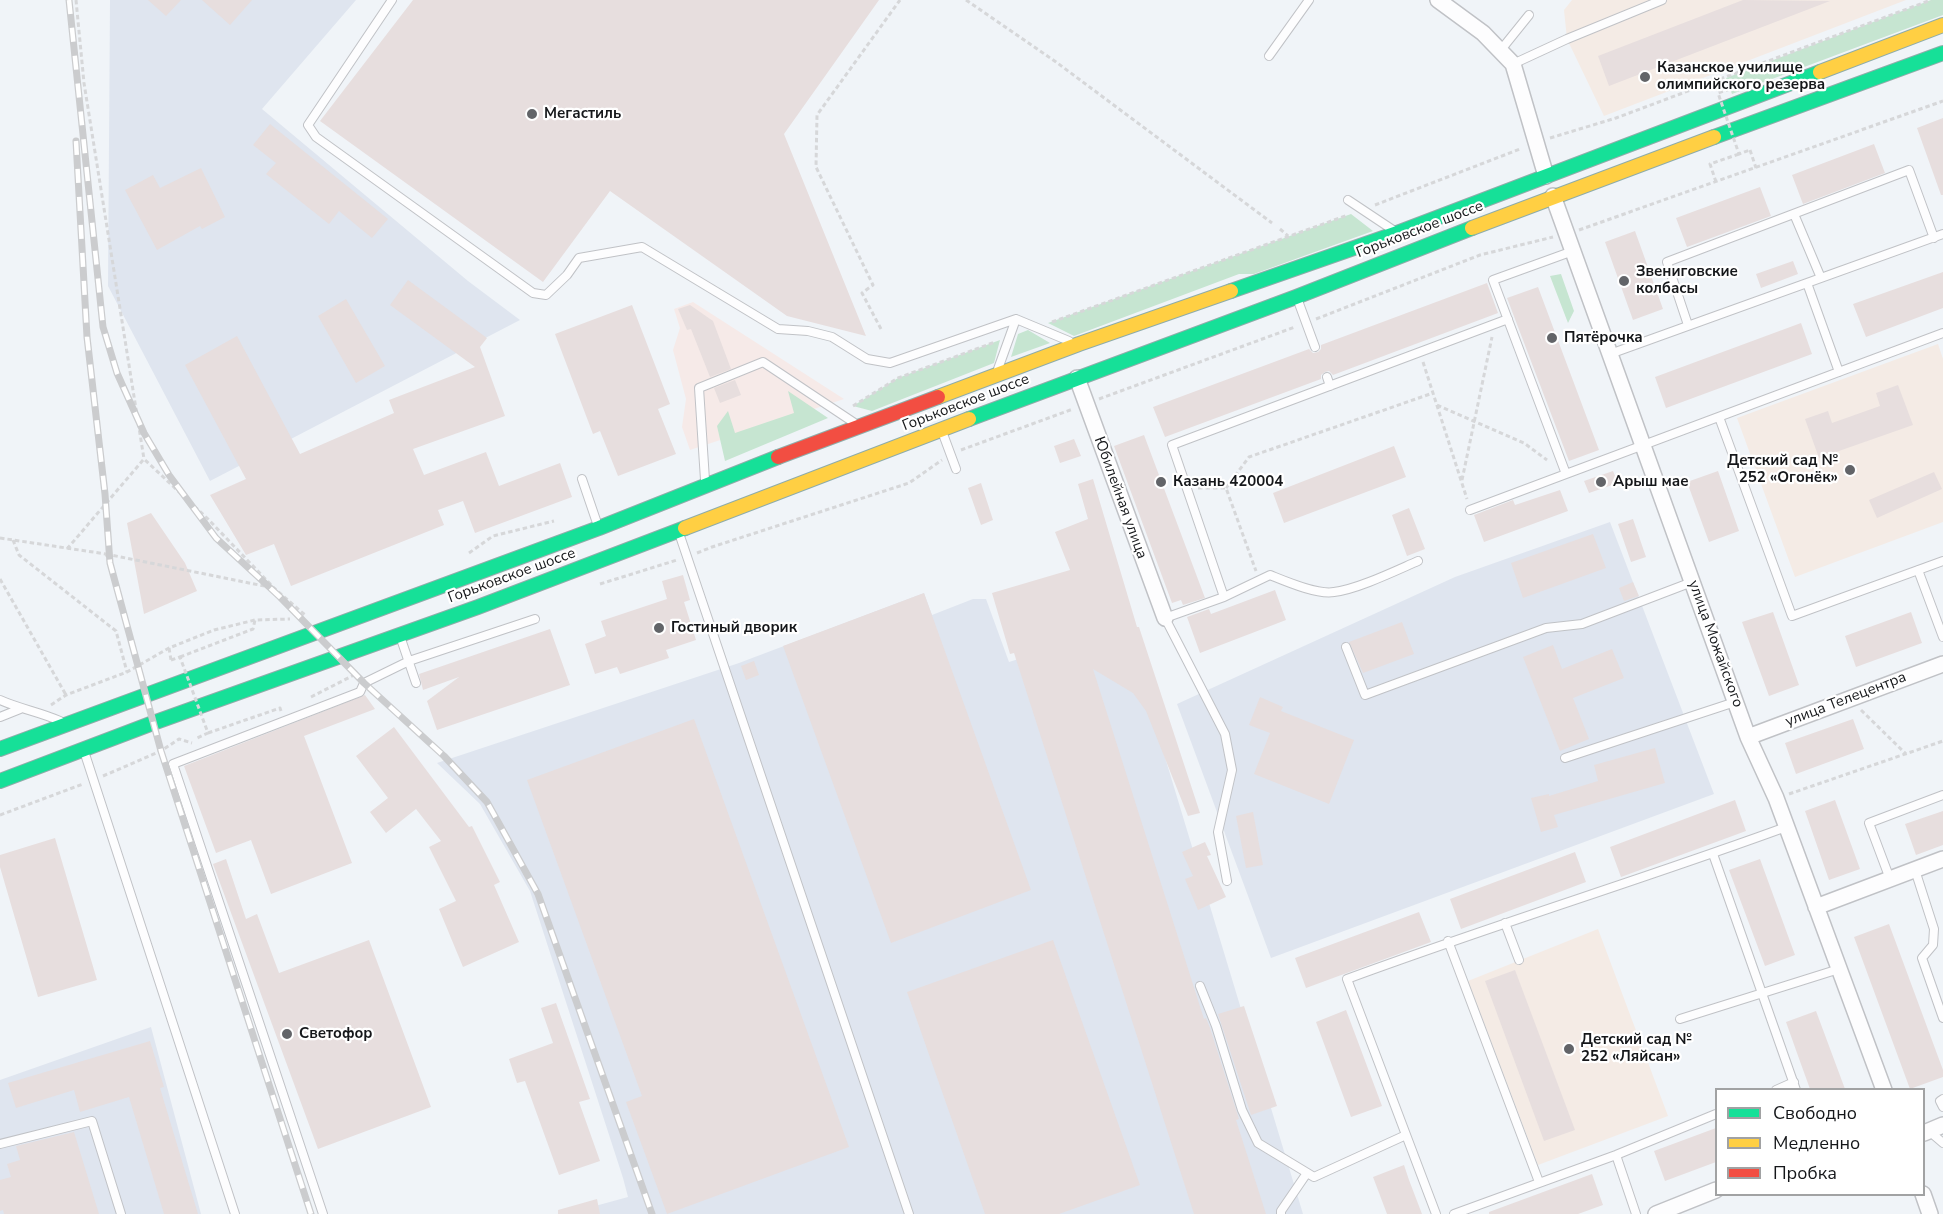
<!DOCTYPE html>
<html>
<head>
<meta charset="utf-8">
<style>
  body { margin:0 }
  #map { position:relative; width:1943px; height:1214px; overflow:hidden; background:#f0f4f8; font-family:"Nunito Sans",sans-serif }
  canvas { display:block }
  .legend { position:absolute; left:1715px; top:1088px; width:210px; height:108px; box-sizing:border-box; background:#fff; border:2px solid #a1a2a3; margin:0; padding:8px 10px; list-style:none; font-size:18px; color:#15171a }
  .legend li { display:flex; align-items:center; gap:12px; height:30px }
  .legend b { width:30px; border:2px solid #a1a2a3 }
</style>
</head>
<body>
<div id="map">
<canvas width="1943" height="1214"></canvas>
<ul class="legend">
<li><b style="height:8px;background:#16e098"></b>Свободно</li>
<li><b style="height:8px;background:#ffcf43"></b>Медленно</li>
<li><b style="height:8px;background:#f24e42"></b>Пробка</li>
</ul>
</div>
<script>
const ctx = document.querySelector('canvas').getContext('2d');
ctx.lineJoin = 'round';
function fill(path, color) {
  ctx.fillStyle = color;
  ctx.fill(path, 'evenodd');
}
function trace(path, color, width, dash) {
  ctx.strokeStyle = color;
  ctx.lineWidth = width;
  ctx.lineCap = dash ? 'butt' : 'round';
  ctx.setLineDash(dash || []);
  ctx.stroke(path);
}
function drawText(font, color, halo, rows, align = 'center') {
  ctx.font = font + ' "Nunito Sans",sans-serif';
  ctx.lineWidth = 4.5;
  ctx.setLineDash([]);
  ctx.textBaseline = 'middle';
  ctx.strokeStyle = halo;
  ctx.fillStyle = color;
  for (const [text, x, y, turn = 0] of rows) {
    ctx.save();
    ctx.translate(x, y);
    ctx.rotate((+turn || 0) * Math.PI / 180);
    ctx.textAlign = isNaN(turn) ? turn : align;
    if (halo) ctx.strokeText(text, 0, 0);
    ctx.fillText(text, 0, 0);
    ctx.restore();
  }
}
fill(new Path2D(`
  M 693,302 L 844,399 L 690,450 L 682,427 L 686,399 L 673,350 L 680,328 L 674,309 Z`), '#f6eae8');
fill(new Path2D(`
  M 110,0 L 356,0 L 262,109 L 468,281 L 520,320 L 210,481 L 108,286 Z
  M 1610,522 L 1714,794 L 1271,958 L 1177,704 L 1455,577 Z
  M 924,593 L 932,615 L 973,599 L 986,599 L 1009,662 L 1125,625 L 1303,1214 L 566,1214 L 628,1197 L 623,1178 L 530,891 L 480,804 L 437,763 L 739,663 Z
  M 151,1027 L 201,1214 L 0,1214 L 0,1080 Z`), '#dfe5ef');
fill(new Path2D(`
  M 1572,0 L 1906,0 L 1604,116 L 1567,39 L 1564,10 Z
  M 1938,344 L 1943,359 L 1943,522 L 1795,577 L 1737,418 Z
  M 1598,929 L 1668,1116 L 1538,1165 L 1468,981 Z`), '#f4ebe5');
fill(new Path2D(`
  M 1931,0 L 1943,0 L 1943,15 L 1732,94 L 1726,78 Z
  M 1351,214 L 1373,231 L 1254,274 L 1239,274 L 1074,336 L 1048,323 Z
  M 1561,274 L 1574,311 L 1568,323 L 1550,276 Z
  M 1028,330 L 1050,343 L 1011,357 L 1018,334 Z
  M 1000,340 L 994,363 L 872,411 L 853,406 L 898,378 Z
  M 788,391 L 828,418 L 725,461 L 717,426 L 728,411 L 735,433 L 794,413 Z`), '#c6e5d1');
fill(new Path2D(`
  M 148,0 L 181,0 L 166,16 Z
  M 202,0 L 252,0 L 230,25 Z
  M 413,0 L 879,0 L 784,134 L 866,336 L 787,316 L 610,191 L 543,282 L 320,121 Z
  M 1743,0 L 1830,1 L 1609,86 L 1598,56 Z
  M 1943,118 L 1943,195 L 1941,195 L 1917,128 Z
  M 270,124 L 388,219 L 372,238 L 339,211 L 329,224 L 266,174 L 276,163 L 253,145 Z
  M 1874,144 L 1885,173 L 1803,204 L 1792,175 Z
  M 201,168 L 225,217 L 202,229 L 200,226 L 157,250 L 125,190 L 153,175 L 160,188 Z
  M 1760,187 L 1771,216 L 1687,247 L 1676,218 Z
  M 1635,231 L 1663,309 L 1633,320 L 1605,242 Z
  M 1793,261 L 1798,274 L 1761,288 L 1756,274 Z
  M 1943,272 L 1943,308 L 1866,337 L 1853,304 Z
  M 408,280 L 487,338 L 480,347 L 505,416 L 413,449 L 424,475 L 486,452 L 499,486 L 560,463 L 572,497 L 475,533 L 463,501 L 438,510 L 444,525 L 291,586 L 274,544 L 246,555 L 210,495 L 246,479 L 185,365 L 237,336 L 300,454 L 394,413 L 389,400 L 475,367 L 390,305 Z
  M 1487,283 L 1498,313 L 1333,375 L 1329,371 L 1325,372 L 1321,375 L 1321,379 L 1165,437 L 1153,407 L 1309,349 L 1313,353 L 1318,352 L 1321,349 L 1321,345 Z
  M 1538,287 L 1599,450 L 1569,461 L 1507,298 Z
  M 346,299 L 385,366 L 356,383 L 318,316 Z
  M 632,305 L 670,404 L 658,409 L 676,454 L 618,476 L 600,431 L 593,434 L 555,334 Z
  M 690,305 L 713,321 L 731,369 L 710,377 L 691,329 L 687,330 L 678,309 Z
  M 1801,323 L 1812,354 L 1666,408 L 1655,377 Z
  M 735,380 L 741,395 L 720,403 L 714,388 Z
  M 1898,385 L 1913,425 L 1819,458 L 1805,419 L 1828,411 L 1832,423 L 1880,406 L 1876,393 Z
  M 1144,435 L 1205,598 L 1183,605 L 1181,600 L 1172,603 L 1114,446 Z
  M 1074,439 L 1081,456 L 1060,463 L 1054,446 Z
  M 1394,446 L 1406,477 L 1284,523 L 1273,493 Z
  M 1613,471 L 1618,483 L 1589,493 L 1584,481 Z
  M 1718,471 L 1739,531 L 1709,542 L 1687,482 Z
  M 1934,472 L 1942,489 L 1877,518 L 1869,500 Z
  M 1093,479 L 1137,627 L 1139,627 L 1200,813 L 1188,816 L 1146,711 L 1133,693 L 1093,669 L 1204,1019 L 1206,1018 L 1210,1028 L 1239,1119 L 1236,1120 L 1266,1214 L 1194,1214 L 1014,653 L 1010,654 L 992,593 L 1070,570 L 1055,532 L 1088,519 L 1078,484 Z
  M 981,483 L 993,520 L 981,525 L 968,488 Z
  M 1560,490 L 1568,511 L 1484,542 L 1474,515 L 1513,500 L 1515,505 Z
  M 1409,508 L 1425,549 L 1407,556 L 1392,515 Z
  M 151,513 L 185,563 L 197,591 L 144,614 L 127,523 Z
  M 1633,519 L 1646,557 L 1631,562 L 1618,524 Z
  M 1593,534 L 1606,568 L 1523,598 L 1511,563 Z
  M 683,575 L 690,600 L 684,602 L 696,640 L 666,650 L 669,658 L 620,674 L 617,667 L 595,674 L 585,644 L 606,636 L 601,621 L 667,599 L 662,581 Z
  M 1633,582 L 1639,596 L 1624,601 L 1619,588 Z
  M 1275,590 L 1286,620 L 1200,653 L 1187,617 L 1209,609 L 1211,614 Z
  M 924,593 L 1031,890 L 891,943 L 783,646 Z
  M 1773,612 L 1799,685 L 1769,696 L 1742,622 Z
  M 1911,612 L 1922,643 L 1856,667 L 1845,636 Z
  M 1402,622 L 1414,654 L 1363,673 L 1349,642 Z
  M 550,629 L 570,685 L 437,730 L 427,701 L 459,677 L 423,690 L 419,674 Z
  M 1553,645 L 1562,669 L 1612,649 L 1624,678 L 1573,698 L 1589,739 L 1560,751 L 1523,657 Z
  M 754,661 L 759,675 L 746,680 L 741,666 Z
  M 365,695 L 375,709 L 304,736 L 352,863 L 271,894 L 251,840 L 216,853 L 184,766 Z
  M 1260,697 L 1283,707 L 1281,711 L 1354,740 L 1329,804 L 1254,774 L 1270,733 L 1249,725 Z
  M 694,719 L 849,1147 L 667,1214 L 626,1102 L 642,1096 L 527,780 Z
  M 1853,719 L 1864,749 L 1796,774 L 1785,743 Z
  M 394,727 L 469,827 L 472,826 L 500,882 L 494,885 L 519,942 L 463,967 L 439,909 L 456,901 L 429,847 L 441,841 L 416,809 L 386,833 L 370,812 L 388,798 L 356,756 Z
  M 1655,748 L 1665,783 L 1554,815 L 1558,827 L 1541,832 L 1531,798 L 1549,794 L 1549,796 L 1598,781 L 1594,765 Z
  M 1735,800 L 1746,831 L 1621,877 L 1610,847 Z
  M 1835,800 L 1860,869 L 1829,880 L 1805,811 Z
  M 1943,811 L 1943,845 L 1916,855 L 1905,824 Z
  M 1253,812 L 1263,865 L 1246,868 L 1236,816 Z
  M 55,838 L 97,980 L 38,997 L 0,867 L 0,855 Z
  M 1205,842 L 1211,855 L 1207,856 L 1226,897 L 1198,910 L 1185,879 L 1193,876 L 1182,852 Z
  M 1575,852 L 1586,882 L 1461,929 L 1450,899 Z
  M 226,859 L 246,919 L 257,914 L 279,973 L 369,940 L 431,1107 L 318,1149 L 213,864 Z
  M 1760,859 L 1795,955 L 1765,966 L 1729,870 Z
  M 1419,912 L 1431,942 L 1306,988 L 1295,958 Z
  M 1889,924 L 1943,1070 L 1943,1077 L 1910,1089 L 1854,937 Z
  M 1053,940 L 1140,1185 L 1059,1214 L 985,1214 L 907,992 Z
  M 1515,970 L 1575,1130 L 1544,1141 L 1485,981 Z
  M 556,1003 L 590,1099 L 579,1102 L 600,1161 L 559,1175 L 525,1081 L 517,1083 L 509,1059 L 553,1043 L 541,1008 Z
  M 1244,1006 L 1277,1106 L 1251,1115 L 1218,1014 Z
  M 1346,1010 L 1382,1106 L 1351,1117 L 1316,1022 Z
  M 1816,1011 L 1845,1089 L 1810,1089 L 1797,1053 L 1786,1022 Z
  M 150,1041 L 164,1087 L 160,1088 L 198,1214 L 164,1214 L 129,1097 L 80,1112 L 74,1090 L 16,1108 L 8,1083 Z
  M 1716,1128 L 1716,1162 L 1665,1181 L 1654,1151 Z
  M 74,1132 L 99,1214 L 4,1214 L 3,1210 L 0,1211 L 0,1180 L 11,1177 L 7,1164 L 20,1160 L 16,1146 Z
  M 1404,1165 L 1409,1180 L 1422,1214 L 1387,1214 L 1373,1177 Z
  M 1592,1174 L 1603,1205 L 1578,1214 L 1489,1214 L 1489,1212 Z
  M 597,1199 L 600,1214 L 558,1214 L 558,1210 Z`), '#e7dede');
const lane = new Path2D(`
  M 392,0 L 308,125 L 316,137 L 533,293 L 546,295 L 567,275 L 579,258 L 642,247 L 778,329 L 808,331 L 832,337 L 867,359 L 890,363 L 1016,319 L 1069,341
  M 1500,51 L 1529,15
  M 1269,56 L 1309,0
  M 1513,64 L 1567,39 L 1662,0
  M 1348,200 L 1393,230
  M 1794,214 L 1821,278
  M 1573,251 L 1493,280 L 1566,474 L 1943,333
  M 1807,283 L 1839,372
  M 1297,298 L 1315,347
  M 1688,325 L 1667,262 L 1909,170 L 1934,238
  M 1610,354 L 1943,234
  M 998,369 L 1016,319
  M 1327,377 L 1330,386
  M 1719,417 L 1792,616 L 1943,561
  M 943,434 L 956,469
  M 582,479 L 598,526
  M 705,480 L 699,388 L 763,362 L 856,424
  M 1470,510 L 1566,474
  M 679,533 L 909,1214
  M 1918,570 L 1943,637
  M 1224,597 L 1270,575 C 1285,581 1317,595 1334,592 C 1358,589 1395,571 1418,561
  M 401,639 L 416,683
  M 1346,647 L 1365,695 L 1546,628 L 1582,624 L 1692,582
  M 0,700 C 20,709 40,712 60,721
  M 0,717 L 20,709
  M 84,751 L 235,1214
  M 1565,758 L 1735,702
  M 1713,854 L 1796,1090
  M 1915,870 L 1934,929 L 1933,945 L 1922,958 L 1943,1018
  M 1890,879 L 1869,823 L 1943,795
  M 1227,881 L 1218,832 L 1232,770 L 1225,734 L 1165,618 L 1224,597 L 1172,445 L 1508,319
  M 1505,923 L 1519,960
  M 1448,941 L 1539,1182
  M 1200,986 L 1216,1026 L 1242,1110 L 1258,1143 L 1314,1177 L 1406,1135
  M 1680,1019 L 1839,969
  M 1776,1090 L 1794,1082
  M 1943,1099 L 1940,1101 L 1943,1107
  M 1929,1131 L 1943,1143
  M 0,1144 L 92,1121 L 121,1214
  M 1616,1155 L 1636,1214
  M 323,1214 L 173,764 L 360,692 L 364,683 L 409,661 L 535,619
  M 1281,1214 L 1281,1211 L 1307,1173
  M 1436,1214 L 1347,979 C 1493,925 1641,880 1786,827
  M 1454,1214 L 1616,1155 L 1716,1114`);
const street = new Path2D(`
  M 1438,0 L 1483,33 L 1513,64 L 1546,176
  M 1553,196 L 1748,737 L 1776,798 L 1884,1090
  M 1077,378 L 1165,618
  M 1748,737 L 1943,664
  M 1816,907 L 1943,859
  M 1924,1133 L 1943,1125
  M 1923,1194 L 1930,1214
  M 1656,1214 L 1716,1190`);
const fast = new Path2D(`
  M 1714,137 L 1943,53
  M 1231,291 L 1397,233 L 1820,72
  M 969,419 L 1296,297 L 1472,228
  M 0,749 L 599,528 L 778,457
  M 0,781 L 153,723 L 478,607 L 685,528`);
const slow = new Path2D(`
  M 1820,72 L 1943,25
  M 1472,228 L 1714,137
  M 938,397 L 1079,344 L 1231,291
  M 685,528 L 969,419`);
const jam = new Path2D(`
  M 778,457 L 938,397`);
trace(lane, '#c0c2c6', 10);
trace(street, '#c0c2c6', 18);
trace(fast, '#8eaca9', 16);
trace(slow, '#8eaca9', 16);
trace(jam, '#8eaca9', 16);
trace(new Path2D(`
  M 76,0 L 84,83 L 144,459
  M 966,0 L 1056,62 L 1272,223
  M 1550,138 L 1616,118 L 1931,0
  M 1750,150 L 1756,168
  M 1716,182 L 1710,164 L 1739,154
  M 1375,205 L 1520,149
  M 1280,229 L 1288,236
  M 1579,230 L 1943,101
  M 1316,319 L 1480,255 L 1553,237
  M 1052,322 L 1348,215
  M 881,329 L 862,293 L 873,285 L 816,167 L 817,115 L 900,0
  M 1423,362 L 1467,499
  M 1099,399 L 1295,327
  M 1437,405 L 1524,443 L 1547,460
  M 853,406 L 898,378 L 995,342
  M 961,450 L 1073,409
  M 1462,480 L 1492,337
  M 1198,488 L 1226,488 L 1256,571
  M 1226,488 L 1249,457 L 1433,393
  M 0,538 L 106,554 L 113,573
  M 13,540 L 19,555 L 116,631 L 127,672
  M 67,549 L 144,459 L 208,519 L 274,588 L 305,615
  M 469,553 L 493,536 L 554,521
  M 697,553 L 712,547 L 909,483 L 942,460
  M 106,554 L 274,588
  M 0,579 L 66,695
  M 600,584 L 677,560
  M 169,648 L 171,660
  M 180,657 L 253,629 L 255,620
  M 311,697 L 356,674
  M 51,705 L 66,695 L 127,672 L 169,648 L 214,630 L 255,620 L 290,619
  M 1861,710 L 1906,754
  M 208,733 L 280,708 L 281,711
  M 103,776 L 161,751 L 179,739 L 192,743
  M 1789,794 L 1943,741
  M 0,815 L 83,784`), '#d6d7d9', 3, [4.5, 3]);
trace(lane, '#fdfdfe', 8);
trace(street, '#fdfdfe', 15);
trace(fast, '#16e098', 14);
trace(slow, '#ffcf43', 14);
trace(jam, '#f24e42', 14);
const rail = new Path2D(`
  M 69,0 L 103,327 L 117,373 L 144,433 L 169,475 L 216,538 L 280,597 L 364,683 L 444,756 L 487,802 L 538,894 L 652,1214
  M 76,141 L 87,337 L 105,494 L 110,563 L 161,751 L 311,1214`);
trace(rail, '#cbccce', 7);
trace(rail, '#fff', 4.5, [14]);
trace(new Path2D(`
  M 1730,89 L 1718,93 L 1739,154 L 1750,150
  M 171,660 L 180,657 L 208,733 L 197,738`), '#d6d7d9', 3, [4.5, 3]);
for (const [x, y, r, color] of [
  [1645,77,6,"#626468"],
  [532,114,6,"#626468"],
  [1624,281,6,"#626468"],
  [1552,338,6,"#626468"],
  [1850,470,6,"#626468"],
  [1161,482,6,"#626468"],
  [1601,482,6,"#626468"],
  [659,628,6,"#626468"],
  [287,1034,6,"#626468"],
  [1569,1049,6,"#626468"]
]) {
  const dot = new Path2D();
  dot.arc(x, y, r, 0, 2 * Math.PI);
  ctx.fillStyle = color;
  ctx.fill(dot);
  trace(dot, '#fff', 2);
}
drawText('bold 15px', '#15171a', '#fff', [
  ["Казанское училище",1657,68],
  ["олимпийского резерва",1657,85],
  ["Мегастиль",544,114],
  ["Звениговские",1636,272],
  ["колбасы",1636,289],
  ["Пятёрочка",1564,338],
  ["Детский сад №",1838,461,"right"],
  ["252 «Огонёк»",1838,478,"right"],
  ["Казань 420004",1173,482],
  ["Арыш мае",1613,482],
  ["Гостиный дворик",671,628],
  ["Светофор",299,1034],
  ["Детский сад №",1581,1040],
  ["252 «Ляйсан»",1581,1057]
], 'left');
drawText('15px', '#15171a', '#fff', [
  ["Горьковское шоссе",1420,230,-21],
  ["Горьковское шоссе",966,403,-21],
  ["Юбилейная улица",1120,498,70],
  ["Горьковское шоссе",512,576,-20],
  ["улица Можайского",1715,644,70],
  ["улица Телецентра",1846,700,-21]
]);
</script>
</body>
</html>
